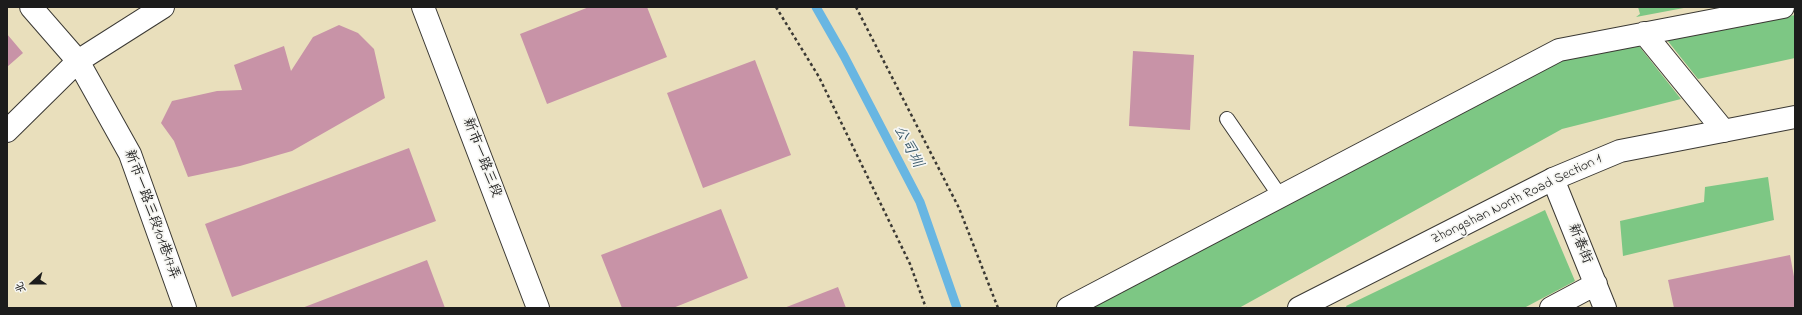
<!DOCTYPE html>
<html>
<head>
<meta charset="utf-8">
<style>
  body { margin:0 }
  #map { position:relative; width:1802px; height:315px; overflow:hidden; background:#e9dfbc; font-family:"Indie Flower","LXGW WenKai TC",sans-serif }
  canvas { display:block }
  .frame { position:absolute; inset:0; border:8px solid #1c1c1c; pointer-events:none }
  .north { position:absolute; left:12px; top:263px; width:40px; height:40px; -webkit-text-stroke:3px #f6f6f2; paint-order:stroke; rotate:249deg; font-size:11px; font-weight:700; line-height:16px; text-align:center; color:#1c1c1c }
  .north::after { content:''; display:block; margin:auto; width:14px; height:18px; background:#1c1c1c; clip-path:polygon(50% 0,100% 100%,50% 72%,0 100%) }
</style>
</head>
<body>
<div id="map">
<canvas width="1802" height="315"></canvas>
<div class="frame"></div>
<div class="north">北</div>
</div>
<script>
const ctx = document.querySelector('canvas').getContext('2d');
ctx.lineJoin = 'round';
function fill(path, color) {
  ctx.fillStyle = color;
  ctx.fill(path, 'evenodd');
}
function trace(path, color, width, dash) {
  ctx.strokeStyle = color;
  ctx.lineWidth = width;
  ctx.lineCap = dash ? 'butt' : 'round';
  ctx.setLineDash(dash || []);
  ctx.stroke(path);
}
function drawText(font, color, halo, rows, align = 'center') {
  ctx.font = font + ' "Indie Flower","LXGW WenKai TC",sans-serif';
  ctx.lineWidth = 3.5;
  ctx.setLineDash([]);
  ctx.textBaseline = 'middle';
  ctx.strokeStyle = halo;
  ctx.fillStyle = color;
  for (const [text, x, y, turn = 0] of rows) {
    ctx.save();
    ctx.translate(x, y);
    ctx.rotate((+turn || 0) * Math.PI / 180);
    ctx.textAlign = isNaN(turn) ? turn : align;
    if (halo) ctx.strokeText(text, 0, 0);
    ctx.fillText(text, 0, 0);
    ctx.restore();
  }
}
fill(new Path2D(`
  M 1638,7 L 1689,7 L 1636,17 L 1640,14 Z
  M 1795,15 L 1795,58 L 1698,79 L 1667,40 Z
  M 1639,46 L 1681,99 L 1562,129 L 1239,308 L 1089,308 L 1558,60 Z
  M 1768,177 L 1774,220 L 1623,256 L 1620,221 L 1704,202 L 1705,187 Z
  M 1545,210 L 1575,281 L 1524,308 L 1347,308 L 1346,306 Z`), '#7dc784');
trace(new Path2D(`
  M 816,7 L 844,56 L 920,202 L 957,308`), '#68b6e2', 9);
fill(new Path2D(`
  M 589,7 L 647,7 L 667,57 L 547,104 L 520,34 Z
  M 339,25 L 358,33 L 374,49 L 385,98 L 292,151 L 240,166 L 188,177 L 174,141 L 161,123 L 172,101 L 217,91 L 242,90 L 234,65 L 284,46 L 291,71 L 313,37 Z
  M 7,34 L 23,53 L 7,67 Z
  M 1133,51 L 1194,55 L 1190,130 L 1129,126 Z
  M 755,60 L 791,155 L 703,188 L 667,93 Z
  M 409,148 L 436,221 L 232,297 L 205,224 Z
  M 721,209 L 748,278 L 673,308 L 622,308 L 601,255 Z
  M 1790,255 L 1795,282 L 1795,308 L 1674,308 L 1668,280 Z
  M 427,260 L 445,308 L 302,308 Z
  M 838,287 L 846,308 L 784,308 Z`), '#c893a7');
const service = new Path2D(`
  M 1227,119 L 1280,196`);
const minor = new Path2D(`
  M 31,7 L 78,61 L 130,154 L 185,308
  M 423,7 L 538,308
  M 1644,33 L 1724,131
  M 7,131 L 78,61 L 163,7
  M 1553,179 L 1605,308
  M 1068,308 L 1559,50 L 1783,7
  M 1551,308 L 1596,284`);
const tertiary = new Path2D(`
  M 1299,308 L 1553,179 L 1620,151 L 1795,117`);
trace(service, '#3b3934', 16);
trace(minor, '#3b3934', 24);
trace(tertiary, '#3b3934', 24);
trace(new Path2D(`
  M 776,7 L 819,77 L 910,264 L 926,308
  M 856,7 L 959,208 L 998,308`), '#3b3934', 2.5, [3, 3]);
trace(service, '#fff', 14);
trace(minor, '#fff', 22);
trace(tertiary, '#fff', 22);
drawText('14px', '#1c1c1c', '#f6f6f2', [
  ["新市一路三段",481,158,69],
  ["Zhongshan North Road Section 1",1517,200,-26],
  ["新市一路三段101巷17弄",151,215,70],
  ["新春街",1579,244,68]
]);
drawText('italic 15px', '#3a5a6b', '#f6f6f2', [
  ["公司圳",907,147,62]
]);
</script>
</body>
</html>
